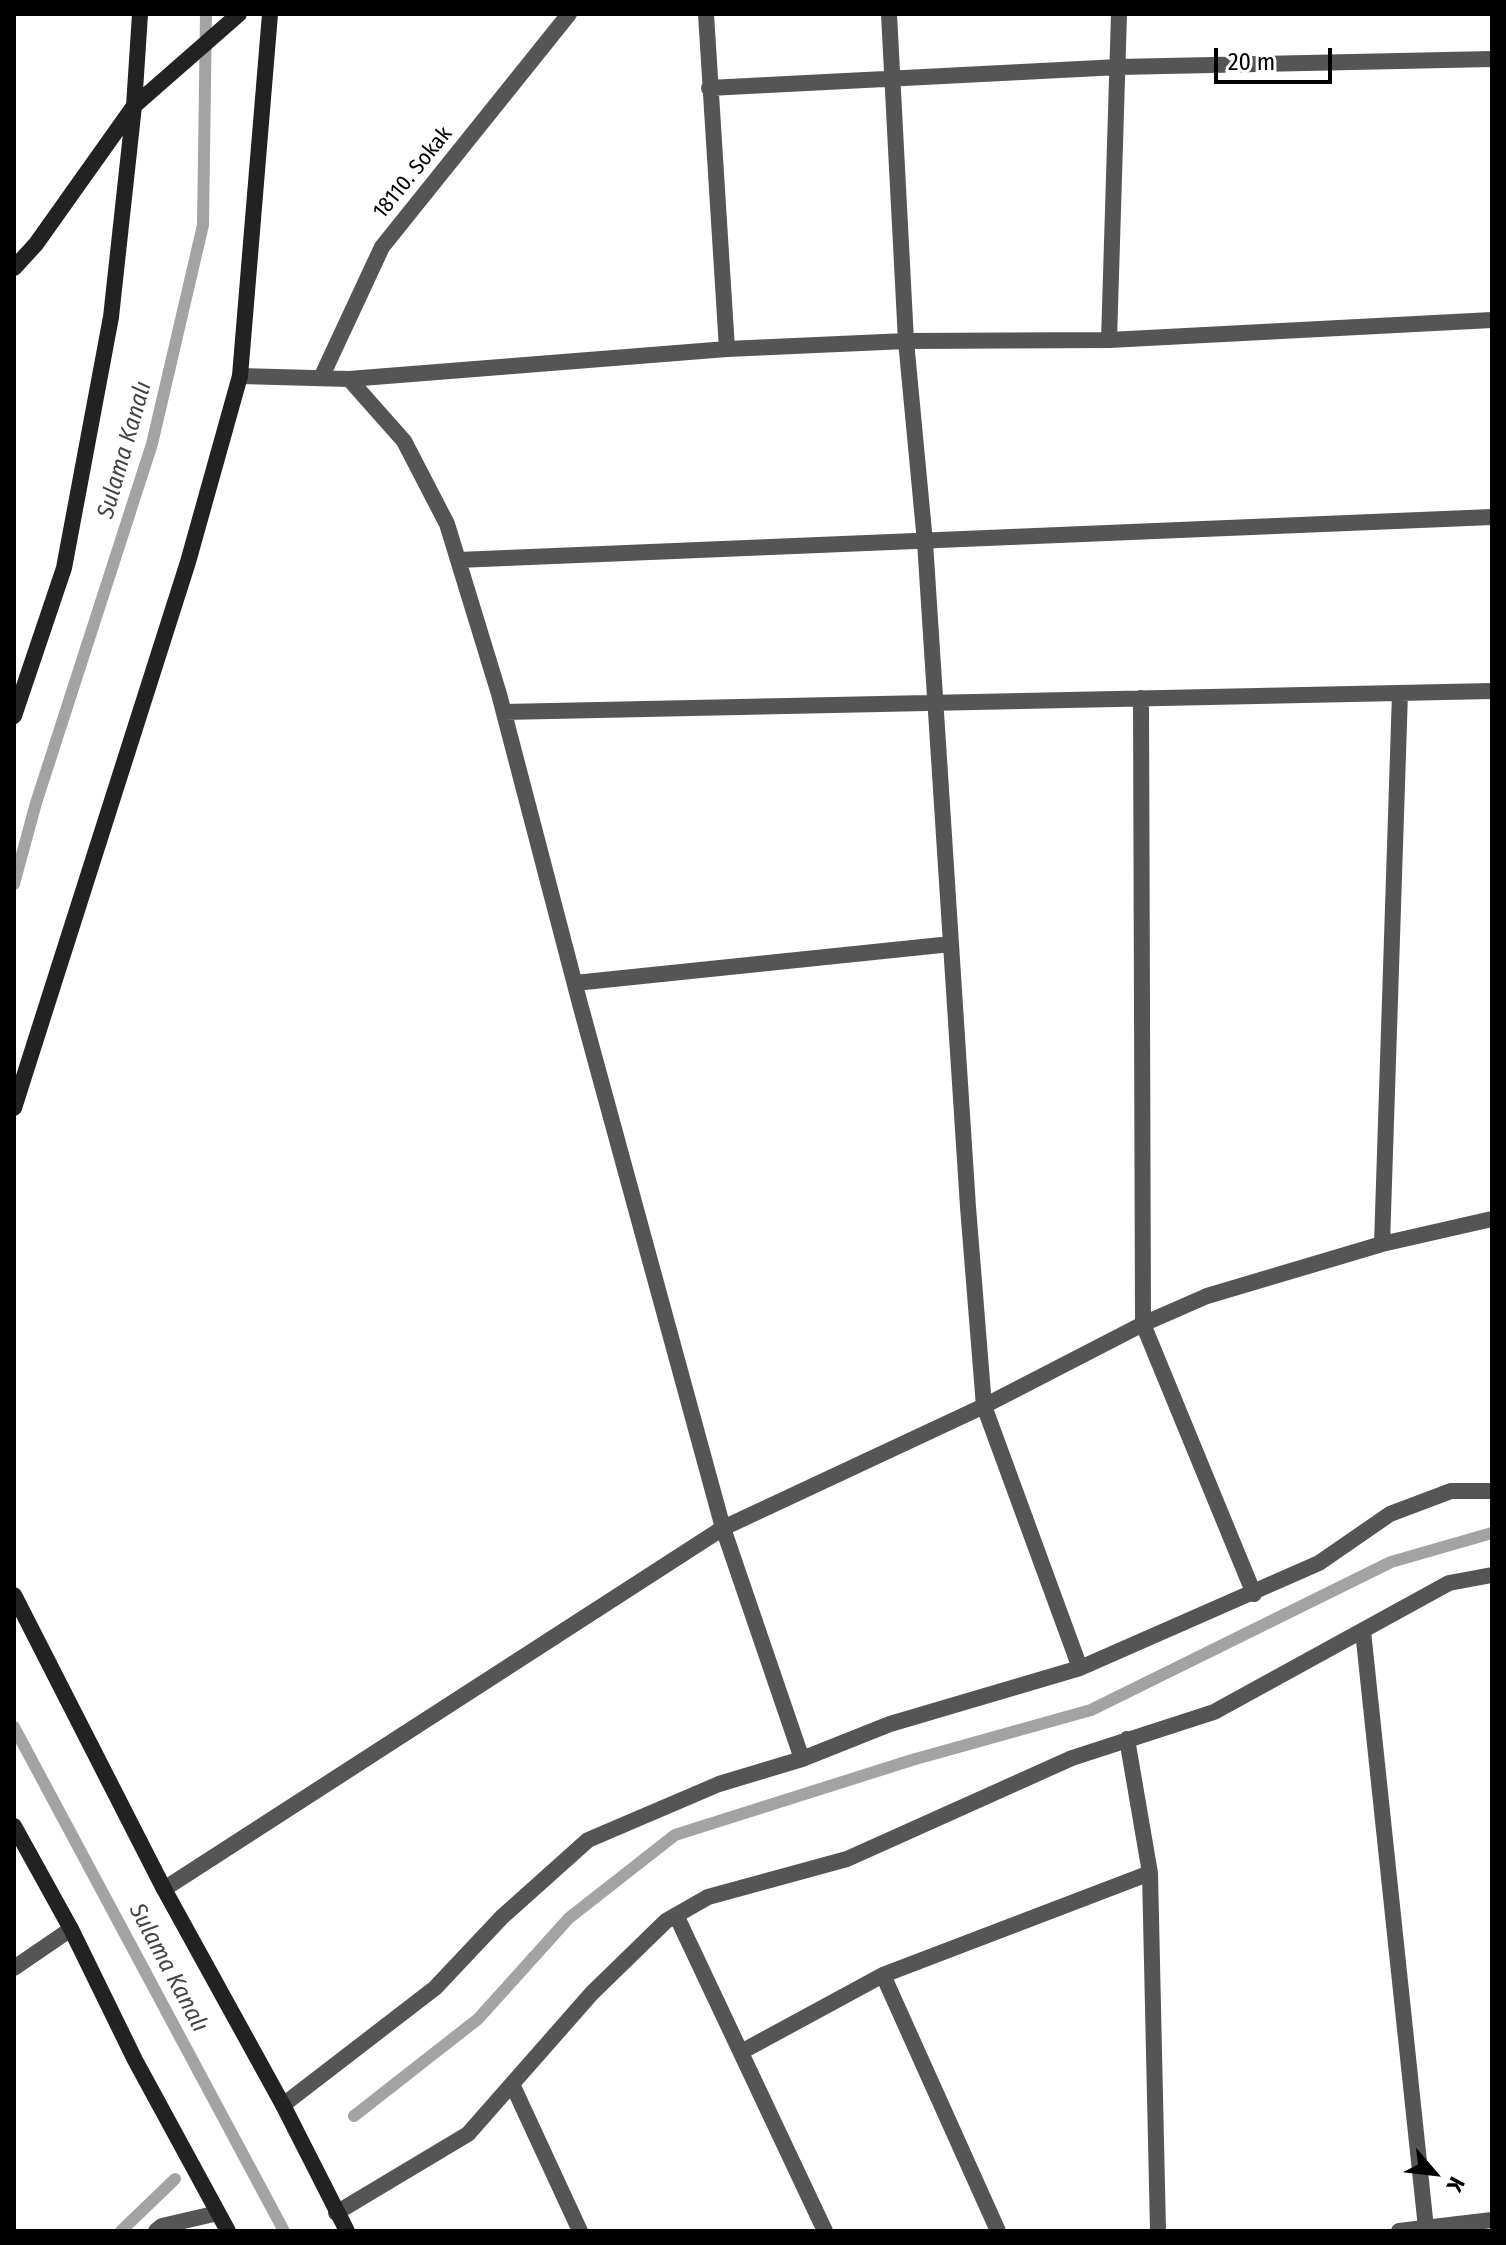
<!DOCTYPE html>
<html>
<head>
<meta charset="utf-8">
<style>
  body { margin:0 }
  #map { position:relative; width:1506px; height:2245px; overflow:hidden; background:#fff; font-family:"Fira Sans Condensed",sans-serif }
  canvas { display:block }
  .frame { position:absolute; inset:0; border:16px solid #000; pointer-events:none }
  .north { position:absolute; left:1394px; top:2133px; width:80px; height:80px; -webkit-text-stroke:6px #fff; paint-order:stroke; rotate:118deg; font-size:22px; font-weight:700; line-height:32px; text-align:center; color:#000 }
  .north::after { content:''; display:block; margin:auto; width:28px; height:36px; background:#000; clip-path:polygon(50% 0,100% 100%,50% 72%,0 100%) }
  .scale { position:absolute; left:1214px; top:48px; width:118px; height:36px; box-sizing:border-box; border:4px solid #000; border-top:0; padding-left:10px; font-size:24px; line-height:28px; white-space:nowrap; color:#000; -webkit-text-stroke:6px #fff; paint-order:stroke }
</style>
</head>
<body>
<div id="map">
<canvas width="1506" height="2245"></canvas>
<div class="frame"></div>
<div class="north">K</div>
<div class="scale">20 m</div>
</div>
<script>
const ctx = document.querySelector('canvas').getContext('2d');
ctx.lineJoin = 'round';
function trace(path, color, width, dash) {
  ctx.strokeStyle = color;
  ctx.lineWidth = width;
  ctx.lineCap = dash ? 'butt' : 'round';
  ctx.setLineDash(dash || []);
  ctx.stroke(path);
}
function drawText(font, color, halo, rows, align = 'center') {
  ctx.font = font + ' "Fira Sans Condensed",sans-serif';
  ctx.lineWidth = 7;
  ctx.setLineDash([]);
  ctx.textBaseline = 'middle';
  ctx.strokeStyle = halo;
  ctx.fillStyle = color;
  for (const [text, x, y, turn = 0] of rows) {
    ctx.save();
    ctx.translate(x, y);
    ctx.rotate((+turn || 0) * Math.PI / 180);
    ctx.textAlign = isNaN(turn) ? turn : align;
    if (halo) ctx.strokeText(text, 0, 0);
    ctx.fillText(text, 0, 0);
    ctx.restore();
  }
}
trace(new Path2D(`
  M 14,884 L 36,803 L 152,444 L 203,225 L 206,14
  M 14,1727 L 284,2231
  M 354,2116 L 478,2019 L 569,1918 L 675,1835 L 912,1760 L 1091,1710 L 1391,1562 L 1492,1533
  M 121,2231 L 175,2179`), '#a3a3a3', 12);
trace(new Path2D(`
  M 706,14 L 727,349
  M 889,14 L 906,341 L 925,542 L 968,1207 L 984,1406 L 1080,1668
  M 709,88 L 1119,67 L 1492,59
  M 1109,340 L 1119,14
  M 240,376 L 349,379 L 727,349 L 906,341 L 1109,340 L 1492,320
  M 321,378 L 382,247 L 569,14
  M 349,379 L 404,441 L 447,524 L 499,694 L 580,1004 L 723,1528 L 802,1759
  M 458,560 L 1492,517
  M 1141,698 L 1143,1324 L 1254,1594
  M 504,712 L 1492,691
  M 575,983 L 951,944
  M 1382,1244 L 1400,693
  M 1363,1631 L 1426,2228
  M 1127,1739 L 1150,1873 L 1158,2231
  M 164,1889 L 723,1528 L 984,1406 L 1143,1324 L 1207,1296 L 1382,1244 L 1492,1219
  M 676,1915 L 825,2231
  M 14,1968 L 71,1929
  M 883,1975 L 998,2231
  M 741,2052 L 883,1975 L 1150,1873
  M 512,2084 L 580,2231
  M 283,2105 L 435,1988 L 502,1917 L 588,1840 L 719,1784 L 802,1759 L 890,1724 L 1080,1668 L 1319,1563 L 1390,1514 L 1451,1491 L 1492,1491
  M 336,2213 L 468,2134 L 592,1993 L 666,1921 L 708,1897 L 847,1859 L 1072,1758 L 1214,1712 L 1449,1583 L 1492,1575
  M 156,2231 L 162,2226 L 218,2213
  M 1399,2231 L 1492,2220`), '#555', 16);
trace(new Path2D(`
  M 14,268 L 36,244 L 134,106 L 239,14
  M 14,716 L 64,568 L 111,317 L 134,106 L 140,14
  M 14,1108 L 188,562 L 240,376 L 270,14
  M 14,1595 L 164,1889 L 283,2105 L 347,2231
  M 14,1826 L 71,1929 L 135,2060 L 228,2231`), '#222', 16);
drawText('22px', '#000', '#fff', [
  ["18110. Sokak",413,173,-51]
]);
drawText('italic 24px', '#444', '#fff', [
  ["Sulama Kanalı",125,450,-74],
  ["Sulama Kanalı",168,1968,62]
]);
</script>
</body>
</html>
